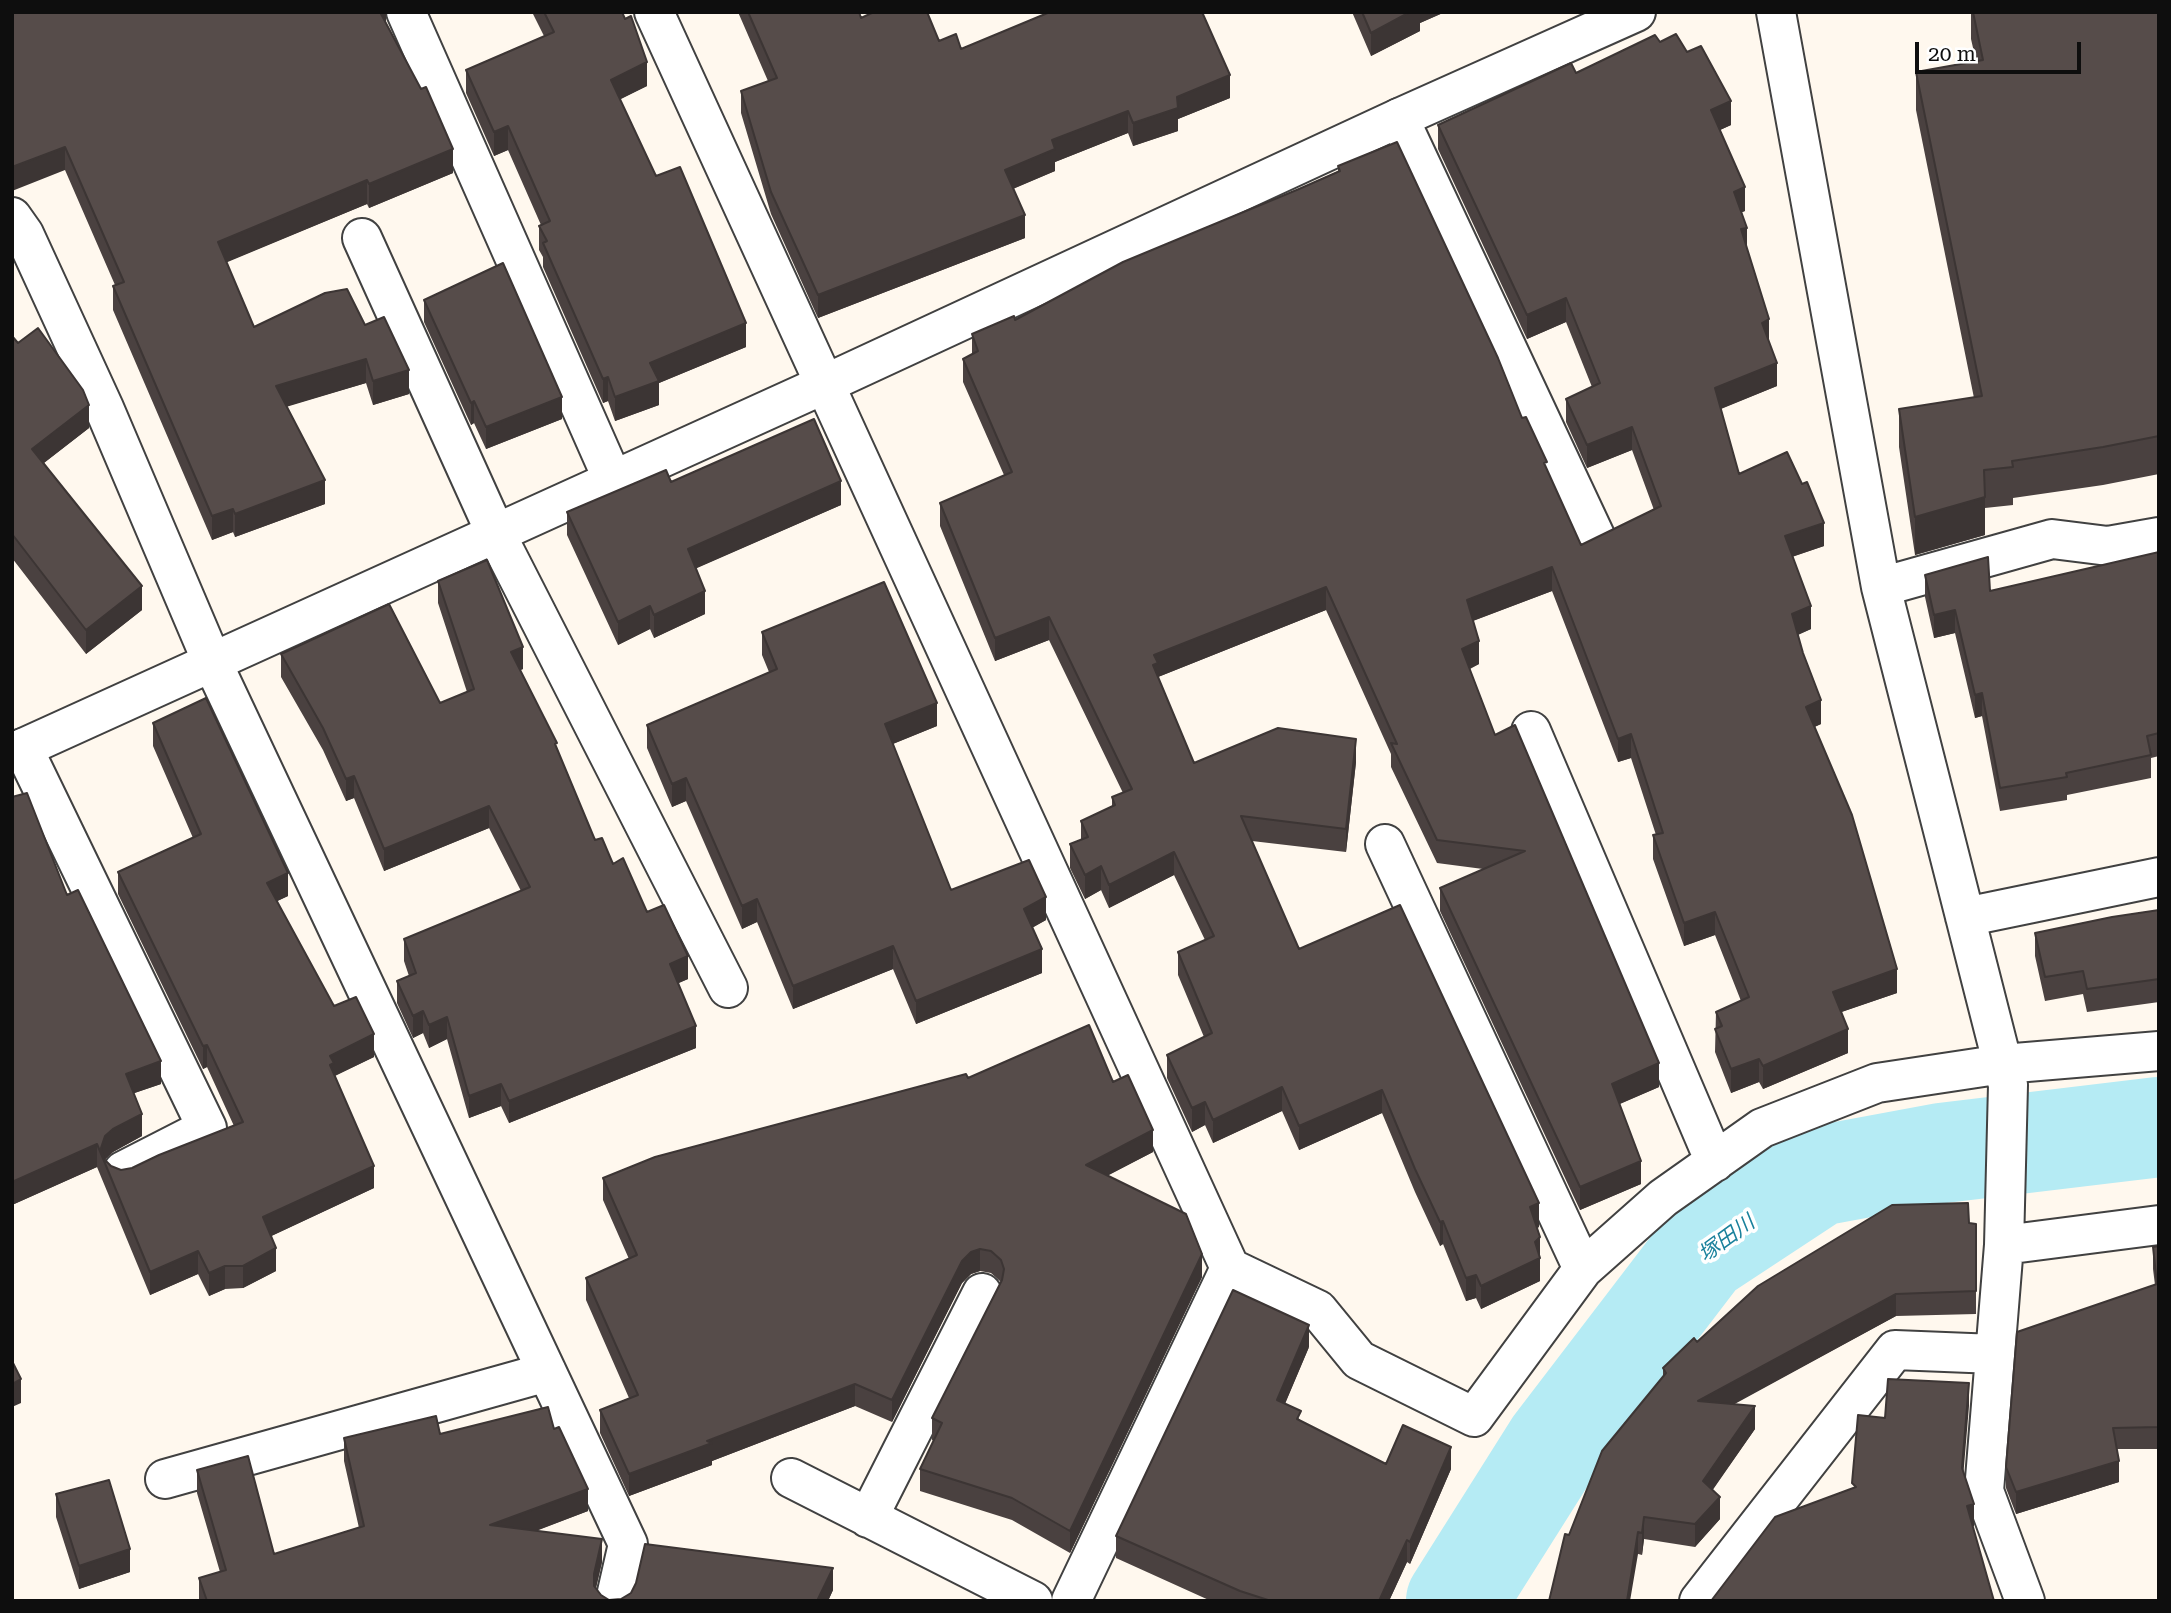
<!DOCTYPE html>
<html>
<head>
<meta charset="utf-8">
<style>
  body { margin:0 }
  #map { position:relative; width:2171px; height:1613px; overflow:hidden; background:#fff8ee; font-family:"Roboto Serif",serif }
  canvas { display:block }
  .frame { position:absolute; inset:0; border:14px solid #0e0e0e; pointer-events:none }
  .scale { position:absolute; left:1915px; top:42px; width:166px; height:32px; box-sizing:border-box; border:4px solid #0e0e0e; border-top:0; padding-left:9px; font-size:21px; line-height:24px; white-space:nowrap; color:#0e0e0e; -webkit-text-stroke:5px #fff; paint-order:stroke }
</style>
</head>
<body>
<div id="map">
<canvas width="2171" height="1613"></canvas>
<div class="frame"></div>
<div class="scale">20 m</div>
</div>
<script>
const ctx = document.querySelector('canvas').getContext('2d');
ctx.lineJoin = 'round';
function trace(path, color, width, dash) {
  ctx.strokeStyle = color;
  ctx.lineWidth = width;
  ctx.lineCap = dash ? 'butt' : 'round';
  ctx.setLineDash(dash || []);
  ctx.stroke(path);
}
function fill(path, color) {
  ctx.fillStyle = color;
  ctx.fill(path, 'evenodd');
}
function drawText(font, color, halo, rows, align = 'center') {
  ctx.font = font + ' "Roboto Serif","Noto Sans JP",serif';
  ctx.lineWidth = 7;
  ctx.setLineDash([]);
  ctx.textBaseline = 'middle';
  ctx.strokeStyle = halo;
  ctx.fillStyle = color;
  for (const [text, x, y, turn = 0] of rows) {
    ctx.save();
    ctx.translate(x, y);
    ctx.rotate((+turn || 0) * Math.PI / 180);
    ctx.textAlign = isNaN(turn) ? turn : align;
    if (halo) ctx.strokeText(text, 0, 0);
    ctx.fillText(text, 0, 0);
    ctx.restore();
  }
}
trace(new Path2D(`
  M 1456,1601 L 1555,1444 L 1701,1253 L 1818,1176 L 1942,1153 L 2159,1127`), '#b5ebf4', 100);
const minor = new Path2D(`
  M 406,12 L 613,480
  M 654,12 L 1230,1268 L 1071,1601
  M 1776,12 L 1881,587 L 2008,1085 L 2004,1245 L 1984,1491 L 2025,1601
  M 1399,118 L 1595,536
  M 12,217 L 24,234 L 104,408 L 213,664 L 628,1544 L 615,1601
  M 362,238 L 496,534 L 728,988
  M 1881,587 L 2052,539 L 2108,546 L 2159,537
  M 1531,731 L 1715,1162
  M 23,748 L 207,1128 L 123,1171
  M 1385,844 L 1583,1269
  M 1965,917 L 2159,877
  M 2004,1245 L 2159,1225
  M 1230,1268 L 1318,1310 L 1359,1360 L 1474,1417 L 1583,1269 L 1663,1198 L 1762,1128 L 1877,1083 L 2003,1064 L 2159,1051
  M 791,1478 L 1033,1601
  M 165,1479 L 547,1372
  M 868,1518 L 982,1293
  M 1699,1601 L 1895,1350 L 1995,1354`);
const tertiary = new Path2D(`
  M 12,753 L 825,384 L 1399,118 L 1636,12`);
trace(minor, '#414141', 42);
trace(tertiary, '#414141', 42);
trace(minor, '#fff', 38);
trace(tertiary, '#fff', 38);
fill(new Path2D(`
  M 12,12 L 386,12 L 386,21 L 385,21 L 453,173 L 369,208 L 367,204 L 226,262 L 254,327 L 365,325 L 409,394 L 373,405 L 366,383 L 287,406 L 325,504 L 235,537 L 233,532 L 212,540 L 113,310 L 113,286 L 115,285 L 65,170 Z
  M 532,12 L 622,12 L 647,86 L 620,99 L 656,176 L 746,347 L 659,383 L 659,405 L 615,421 L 608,401 L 603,403 L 543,267 L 543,257 L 539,250 L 539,226 L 541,225 L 508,150 L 494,156 L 466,93 L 466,70 L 544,36 Z
  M 738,12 L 859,12 L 861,18 L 939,41 L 961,49 L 1044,15 L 1043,12 L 1202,12 L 1230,98 L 1178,119 L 1178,131 L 1133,146 L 1128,133 L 1055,162 L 1055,171 L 1013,189 L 1025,238 L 818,318 L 771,214 L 741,113 L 741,91 L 768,81 Z
  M 1352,12 L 1445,12 L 1420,23 L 1420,31 L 1371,56 Z
  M 1971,12 L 2159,12 L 2159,474 L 2103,485 L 2013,498 L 2013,505 L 1985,508 L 1985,535 L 1915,555 L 1899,447 L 1899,409 L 1974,398 L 1916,110 L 1916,72 L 1976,61 L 1971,39 Z
  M 1660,42 L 1731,125 L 1720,130 L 1745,211 L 1742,212 L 1747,250 L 1769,342 L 1777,386 L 1721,409 L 1739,474 L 1824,546 L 1792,557 L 1811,629 L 1798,635 L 1821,724 L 1814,727 L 1897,993 L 1841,1012 L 1848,1053 L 1763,1089 L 1759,1082 L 1731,1093 L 1715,1052 L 1716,1012 L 1741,1001 L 1715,935 L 1684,946 L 1653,859 L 1653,835 L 1656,835 L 1631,758 L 1618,762 L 1552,591 L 1473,621 L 1479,664 L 1470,669 L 1495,735 L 1659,1087 L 1620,1104 L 1641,1184 L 1580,1210 L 1440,911 L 1440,888 L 1483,869 L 1437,863 L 1391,767 L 1391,754 L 1326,610 L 1158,677 L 1194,763 L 1356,762 L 1346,852 L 1252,841 L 1299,949 L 1539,1227 L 1537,1228 L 1540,1237 L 1540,1281 L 1481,1309 L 1476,1298 L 1466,1301 L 1443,1244 L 1440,1246 L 1415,1192 L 1382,1113 L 1299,1150 L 1282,1111 L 1213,1143 L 1205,1125 L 1192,1132 L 1167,1078 L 1167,1055 L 1204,1037 L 1178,975 L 1178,952 L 1205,940 L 1174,875 L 1109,908 L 1101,890 L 1085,899 L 1070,868 L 1070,844 L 1081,840 L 1081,821 L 1112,807 L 1112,797 L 1123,793 L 1049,640 L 995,661 L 940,526 L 940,503 L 1004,475 L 963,382 L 963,359 L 972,354 L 972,334 L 1015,320 L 1338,171 L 1338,166 L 1522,418 L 1581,545 L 1654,510 L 1632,450 L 1587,468 L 1566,422 L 1566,399 L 1592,387 L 1566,322 L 1527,339 L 1438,149 L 1438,125 L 1576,73 Z
  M 424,300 L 562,419 L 486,449 L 474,423 L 471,425 L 424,322 Z
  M 12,336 L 89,428 L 44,463 L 142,610 L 86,654 L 12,558 Z
  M 671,482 L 841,505 L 696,568 L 705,614 L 654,638 L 650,629 L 618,645 L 567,535 L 567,512 Z
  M 2159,552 L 2159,756 L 2151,758 L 2151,778 L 2067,795 L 2067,800 L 2000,811 L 1982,716 L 1975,718 L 1955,633 L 1934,638 L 1925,597 L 1925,575 L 1990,591 Z
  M 438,581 L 523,669 L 520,670 L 557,748 L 595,840 L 647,912 L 688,979 L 678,983 L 696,1048 L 509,1123 L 501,1106 L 469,1118 L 447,1039 L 429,1048 L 423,1033 L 413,1038 L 397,1003 L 397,981 L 409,976 L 404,961 L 404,939 L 521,891 L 489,828 L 384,871 L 354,798 L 346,801 L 323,750 L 281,677 L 281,654 L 440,703 L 467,692 L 438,603 Z
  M 762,632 L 937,726 L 893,744 L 951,890 L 1046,920 L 1032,928 L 1042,973 L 916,1024 L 893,969 L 793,1009 L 757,922 L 742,929 L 686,801 L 672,807 L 647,748 L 647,725 L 769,672 L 762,655 Z
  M 153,723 L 288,896 L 277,901 L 334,1006 L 374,1057 L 335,1076 L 374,1188 L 271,1236 L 276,1271 L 243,1288 L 225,1289 L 209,1296 L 198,1274 L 150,1295 L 97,1167 L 12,1205 L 12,797 L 67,895 L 161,1084 L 134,1093 L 142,1136 L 113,1152 L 105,1160 L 111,1166 L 121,1170 L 132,1168 L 234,1126 L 207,1067 L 203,1069 L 118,894 L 118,872 L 193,838 L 153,746 Z
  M 2159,910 L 2159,1002 L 2087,1012 L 2083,994 L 2045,1001 L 2035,956 L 2035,933 Z
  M 968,1078 L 1113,1082 L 1153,1152 L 1108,1175 L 1202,1277 L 1070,1553 L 1012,1520 L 920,1491 L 920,1469 L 934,1441 L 932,1440 L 932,1418 L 1001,1282 L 991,1273 L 980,1271 L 971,1274 L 962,1283 L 892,1422 L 855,1406 L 712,1461 L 712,1465 L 629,1496 L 600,1433 L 600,1410 L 629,1398 L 586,1300 L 586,1278 L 629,1259 L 603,1200 L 603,1178 Z
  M 1969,1223 L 1976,1224 L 1976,1314 L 1896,1316 L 1733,1404 L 1755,1429 L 1712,1490 L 1720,1519 L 1695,1547 L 1644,1539 L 1642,1555 L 1569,1535 L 1663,1378 L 1663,1368 L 1697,1342 Z
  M 2159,1246 L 2159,1449 L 2117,1449 L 2119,1482 L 2016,1514 L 2006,1488 L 2006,1467 L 2155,1285 L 2153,1269 L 2153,1247 Z
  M 1309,1347 L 1285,1404 L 1301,1421 L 1386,1464 L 1451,1469 L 1410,1564 L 1407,1562 L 1389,1601 L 1211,1601 L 1116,1558 L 1116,1536 Z
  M 554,1429 L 588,1511 L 536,1531 L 602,1562 L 596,1587 L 601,1595 L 609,1600 L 833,1590 L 828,1601 L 199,1601 L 199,1578 L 220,1572 L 197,1493 L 197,1470 L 274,1554 L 359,1528 L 344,1461 L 344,1438 Z
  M 56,1494 L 130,1572 L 79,1589 L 56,1517 Z`), '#4a4140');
fill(new Path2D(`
  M 374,12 L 386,12 L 386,21 L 374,25 Z
  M 1411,12 L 1445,12 L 1420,23 L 1420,31 L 1371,56 L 1371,33 Z
  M 647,62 L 647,86 L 611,104 L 611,80 Z
  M 1230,75 L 1230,98 L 1178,119 L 1178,131 L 1133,146 L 1133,123 L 1177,97 Z
  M 1731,101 L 1731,125 L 1711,134 L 1711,110 Z
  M 1128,111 L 1128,133 L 1055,162 L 1055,171 L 1005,192 L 1005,170 L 1052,140 Z
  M 508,126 L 508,150 L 494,156 L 494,132 Z
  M 65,147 L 65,170 L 12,191 L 12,167 Z
  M 453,149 L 453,173 L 369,208 L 369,184 Z
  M 367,180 L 367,204 L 218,266 L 218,242 Z
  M 1745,187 L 1745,211 L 1734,215 L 1734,192 Z
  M 1025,215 L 1025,238 L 818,318 L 818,295 Z
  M 1747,228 L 1747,251 L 1741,229 Z
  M 1566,298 L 1566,322 L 1527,339 L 1527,315 Z
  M 1769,319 L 1769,343 L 1762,323 Z
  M 746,323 L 746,347 L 659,383 L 659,405 L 615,421 L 615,397 L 650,363 Z
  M 366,359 L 366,383 L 276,410 L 276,386 Z
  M 1777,363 L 1777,386 L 1715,411 L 1715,388 Z
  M 409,370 L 409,394 L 373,405 L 373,381 Z
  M 608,377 L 608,401 L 603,403 L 603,379 Z
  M 562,397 L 562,419 L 486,449 L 486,427 Z
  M 474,401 L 474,423 L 471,425 L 471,403 Z
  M 89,405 L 89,428 L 32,472 L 32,449 Z
  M 1632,427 L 1632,450 L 1587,468 L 1587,445 Z
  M 325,480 L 325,504 L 235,537 L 235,514 Z
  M 841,481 L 841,505 L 688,572 L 688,549 Z
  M 1985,497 L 1985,535 L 1915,555 L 1915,517 Z
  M 233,509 L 233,532 L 212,540 L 212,516 Z
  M 1824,523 L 1824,546 L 1785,559 L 1785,536 Z
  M 1552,567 L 1552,591 L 1467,623 L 1467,600 Z
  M 142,586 L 142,610 L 86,654 L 86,630 Z
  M 1326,587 L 1326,610 L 1158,677 L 1158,686 L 1153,665 L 1154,655 Z
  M 705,591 L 705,614 L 654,638 L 654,615 Z
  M 650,606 L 650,629 L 618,645 L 618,622 Z
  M 1811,606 L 1811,629 L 1792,637 L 1792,614 Z
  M 1955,610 L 1955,633 L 1934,638 L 1934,615 Z
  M 1049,617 L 1049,640 L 995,661 L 995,638 Z
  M 1479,641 L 1479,664 L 1462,672 L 1462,649 Z
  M 523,647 L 523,669 L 511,674 L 511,652 Z
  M 1982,693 L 1982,716 L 1975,718 L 1975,695 Z
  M 1821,700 L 1821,724 L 1806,731 L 1806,707 Z
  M 937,703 L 937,726 L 885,747 L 885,724 Z
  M 1631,734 L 1631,758 L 1618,762 L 1618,739 Z
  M 1356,739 L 1356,762 L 1346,852 L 1346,829 Z
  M 354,776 L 354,798 L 346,801 L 346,779 Z
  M 686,778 L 686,801 L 672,807 L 672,784 Z
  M 489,806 L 489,828 L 384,871 L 384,849 Z
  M 1174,852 L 1174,875 L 1109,908 L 1109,885 Z
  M 1101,866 L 1101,890 L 1085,899 L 1085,875 Z
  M 288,873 L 288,896 L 267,906 L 267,883 Z
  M 1046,897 L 1046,920 L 1024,932 L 1024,909 Z
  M 757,899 L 757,922 L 742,929 L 742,906 Z
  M 1715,912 L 1715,935 L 1684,946 L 1684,923 Z
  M 893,946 L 893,969 L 793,1009 L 793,986 Z
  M 1042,949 L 1042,973 L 916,1024 L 916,1001 Z
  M 688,956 L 688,979 L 670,987 L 670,964 Z
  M 1897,969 L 1897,993 L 1833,1015 L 1833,992 Z
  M 423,1011 L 423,1033 L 413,1038 L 413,1016 Z
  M 447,1017 L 447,1039 L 429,1048 L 429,1025 Z
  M 696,1026 L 696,1048 L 509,1123 L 509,1101 Z
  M 1848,1029 L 1848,1053 L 1763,1089 L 1763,1066 Z
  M 374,1034 L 374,1057 L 334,1076 L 330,1087 L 330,1056 Z
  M 207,1045 L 207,1067 L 203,1069 L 203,1046 Z
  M 1759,1059 L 1759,1082 L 1731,1093 L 1731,1069 Z
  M 161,1061 L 161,1084 L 126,1096 L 126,1074 Z
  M 1659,1063 L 1659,1087 L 1612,1107 L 1612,1084 Z
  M 501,1084 L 501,1106 L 469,1118 L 469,1096 Z
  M 1282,1087 L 1282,1111 L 1213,1143 L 1213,1120 Z
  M 1382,1090 L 1382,1113 L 1299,1150 L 1299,1126 Z
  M 1205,1102 L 1205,1125 L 1192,1132 L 1192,1108 Z
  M 142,1114 L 142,1136 L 113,1152 L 105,1159 L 104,1162 L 101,1148 L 105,1136 L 113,1129 Z
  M 1153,1130 L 1153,1152 L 1086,1187 L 1086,1165 Z
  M 97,1144 L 97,1167 L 12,1205 L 12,1182 Z
  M 1641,1161 L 1641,1184 L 1580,1210 L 1580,1187 Z
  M 374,1166 L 374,1188 L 263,1240 L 263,1217 Z
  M 1539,1203 L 1539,1227 L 1530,1231 L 1530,1207 Z
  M 1443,1221 L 1443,1244 L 1440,1246 L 1440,1222 Z
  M 1540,1237 L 1540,1281 L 1481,1309 L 1481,1286 Z
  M 276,1248 L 276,1271 L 243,1288 L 243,1266 Z
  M 980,1249 L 980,1271 L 971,1274 L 962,1283 L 892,1422 L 892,1400 L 962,1261 L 971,1252 Z
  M 198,1251 L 198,1274 L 150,1295 L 150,1272 Z
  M 1202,1254 L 1202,1277 L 1070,1553 L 1070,1531 Z
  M 225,1266 L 225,1289 L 209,1296 L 209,1273 Z
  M 1476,1275 L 1476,1298 L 1466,1301 L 1466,1278 Z
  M 1896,1294 L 1896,1316 L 1698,1424 L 1698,1401 Z
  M 1309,1325 L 1309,1347 L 1277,1422 L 1277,1400 Z
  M 21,1379 L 21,1403 L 12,1407 L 12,1384 Z
  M 1969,1383 L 1969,1406 L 1962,1490 L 1962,1468 Z
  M 855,1384 L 855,1406 L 712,1461 L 712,1465 L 629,1496 L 629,1474 L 707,1441 Z
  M 1755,1406 L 1755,1429 L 1703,1504 L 1703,1481 Z
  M 1451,1447 L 1451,1469 L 1410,1564 L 1410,1542 Z
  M 2119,1461 L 2119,1482 L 2016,1514 L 2016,1492 Z
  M 588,1489 L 588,1511 L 490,1548 L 490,1525 Z
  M 1720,1497 L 1720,1519 L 1695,1547 L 1695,1524 Z
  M 1974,1504 L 1974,1526 L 1967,1529 L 1967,1506 Z
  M 1644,1517 L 1644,1539 L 1642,1555 L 1642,1533 Z
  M 1638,1532 L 1638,1554 L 1630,1601 L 1627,1601 Z
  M 602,1539 L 602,1562 L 594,1597 L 594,1574 Z
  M 1407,1540 L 1407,1562 L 1389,1601 L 1379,1601 Z
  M 130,1549 L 130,1572 L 79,1589 L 79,1566 Z
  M 833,1568 L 833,1590 L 828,1601 L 817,1601 Z`), '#3c3534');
const building = new Path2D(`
  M 12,12 L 380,12 L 421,89 L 426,87 L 453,149 L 369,184 L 367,180 L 218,242 L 254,327 L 325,293 L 347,289 L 365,325 L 384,317 L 409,370 L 373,381 L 366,359 L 276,386 L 325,480 L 235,514 L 233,509 L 212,516 L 113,286 L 124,282 L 65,147 L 12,167 Z
  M 544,12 L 622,12 L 625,19 L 631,16 L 647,62 L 611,80 L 656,176 L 680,167 L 746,323 L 650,363 L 659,381 L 615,397 L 608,377 L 603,379 L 543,243 L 547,241 L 539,226 L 550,221 L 508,126 L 494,132 L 466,70 L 554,32 Z
  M 748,12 L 859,12 L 861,18 L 874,12 L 927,12 L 939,41 L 956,34 L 961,49 L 1050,12 L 1202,12 L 1230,75 L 1177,97 L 1178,108 L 1133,123 L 1128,111 L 1052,140 L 1055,149 L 1005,170 L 1025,215 L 818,295 L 771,192 L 741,91 L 777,78 Z
  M 1362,12 L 1410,12 L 1371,33 Z
  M 1973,12 L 2159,12 L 2159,436 L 2103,447 L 2012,461 L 2013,467 L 1984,470 L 1985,497 L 1915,517 L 1899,409 L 1982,396 L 1916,72 L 1983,60 Z
  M 1676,34 L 1687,52 L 1701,46 L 1731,101 L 1711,110 L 1745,187 L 1734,192 L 1747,228 L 1741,229 L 1769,319 L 1762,323 L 1777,363 L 1715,388 L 1739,474 L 1787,452 L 1802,484 L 1807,482 L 1824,523 L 1785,536 L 1811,606 L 1792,614 L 1803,653 L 1821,700 L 1806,707 L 1852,815 L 1897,969 L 1833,992 L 1848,1029 L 1763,1066 L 1759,1059 L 1731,1069 L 1715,1029 L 1722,1026 L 1716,1012 L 1749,997 L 1715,912 L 1684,923 L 1653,835 L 1663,833 L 1631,734 L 1618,739 L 1552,567 L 1467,600 L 1479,641 L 1462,649 L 1495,735 L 1515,725 L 1659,1063 L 1612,1084 L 1641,1161 L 1580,1187 L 1440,888 L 1525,851 L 1437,840 L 1391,743 L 1397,744 L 1326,587 L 1154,655 L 1158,663 L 1153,665 L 1194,763 L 1278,728 L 1356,739 L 1346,829 L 1241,816 L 1299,949 L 1400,905 L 1539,1203 L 1530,1207 L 1540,1237 L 1535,1242 L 1540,1258 L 1481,1286 L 1476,1275 L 1466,1278 L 1443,1221 L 1440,1222 L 1415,1169 L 1382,1090 L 1299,1126 L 1282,1087 L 1213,1120 L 1205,1102 L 1192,1108 L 1167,1055 L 1212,1033 L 1178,952 L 1214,936 L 1174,852 L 1109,885 L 1101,866 L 1085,875 L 1070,844 L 1088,837 L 1081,821 L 1115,805 L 1112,797 L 1132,789 L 1049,617 L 995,638 L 940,503 L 1012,472 L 963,359 L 978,351 L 972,334 L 1014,316 L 1015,320 L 1123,262 L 1299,189 L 1340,171 L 1338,166 L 1397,142 L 1498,358 L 1522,418 L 1526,417 L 1547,462 L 1544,463 L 1581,545 L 1661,506 L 1632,427 L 1587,445 L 1566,399 L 1600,383 L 1566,298 L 1527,315 L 1438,125 L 1571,63 L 1576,73 L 1655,35 L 1660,42 Z
  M 503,263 L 562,397 L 486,427 L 474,401 L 471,403 L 424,300 Z
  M 38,328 L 83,390 L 89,405 L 32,449 L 142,586 L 86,630 L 12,534 L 12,336 L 18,343 Z
  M 814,419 L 841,481 L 688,549 L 705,591 L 654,615 L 650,606 L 618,622 L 567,512 L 666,470 L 671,482 Z
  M 2159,552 L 2159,733 L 2147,736 L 2151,755 L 2066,773 L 2067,777 L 2000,788 L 1982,693 L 1975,695 L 1955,610 L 1934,615 L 1925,575 L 1988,557 L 1990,591 Z
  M 487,560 L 523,647 L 511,652 L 557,743 L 555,744 L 595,840 L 602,838 L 613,864 L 623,858 L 647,912 L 664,905 L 688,956 L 670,964 L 696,1026 L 509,1101 L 501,1084 L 469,1096 L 447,1017 L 429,1025 L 423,1011 L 413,1016 L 397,981 L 416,973 L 404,939 L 530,887 L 489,806 L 384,849 L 354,776 L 346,779 L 323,728 L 281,654 L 389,604 L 440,703 L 474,689 L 438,581 Z
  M 884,582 L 937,703 L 885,724 L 951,890 L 1029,860 L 1046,897 L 1024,909 L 1042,949 L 916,1001 L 893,946 L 793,986 L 757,899 L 742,906 L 686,778 L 672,784 L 647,725 L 777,669 L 762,632 Z
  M 206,698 L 288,873 L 267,883 L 334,1006 L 356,997 L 374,1034 L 330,1056 L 334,1063 L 330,1065 L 374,1166 L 263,1217 L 276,1248 L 243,1266 L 225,1266 L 209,1273 L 198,1251 L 150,1272 L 97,1144 L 12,1182 L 12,797 L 27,793 L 67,895 L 78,890 L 161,1061 L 126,1074 L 142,1114 L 113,1129 L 105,1136 L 101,1148 L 104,1159 L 111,1166 L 121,1170 L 132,1168 L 159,1155 L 243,1122 L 207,1045 L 203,1046 L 118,872 L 201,834 L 153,723 Z
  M 2159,910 L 2159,979 L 2087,989 L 2083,971 L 2045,977 L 2035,933 L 2112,917 Z
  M 1089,1025 L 1113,1082 L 1128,1075 L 1153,1130 L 1086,1165 L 1186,1214 L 1202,1254 L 1070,1531 L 1012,1498 L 920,1469 L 942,1423 L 932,1418 L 1002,1280 L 1004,1269 L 1001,1260 L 991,1251 L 980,1249 L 971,1252 L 962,1261 L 892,1400 L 855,1384 L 707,1441 L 712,1443 L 629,1474 L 600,1410 L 638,1395 L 586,1278 L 637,1255 L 603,1178 L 655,1157 L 966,1074 L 968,1078 Z
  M 1968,1203 L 1969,1223 L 1976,1224 L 1976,1291 L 1896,1294 L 1698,1401 L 1755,1406 L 1703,1481 L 1720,1497 L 1695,1524 L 1644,1517 L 1642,1533 L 1638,1532 L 1627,1601 L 1549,1601 L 1565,1534 L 1569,1535 L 1602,1451 L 1666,1373 L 1663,1368 L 1694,1338 L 1697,1342 L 1758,1286 L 1892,1205 Z
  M 2159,1246 L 2159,1427 L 2113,1428 L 2119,1461 L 2016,1492 L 2006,1467 L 2017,1332 L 2157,1284 L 2153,1247 Z
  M 1233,1290 L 1309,1325 L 1277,1400 L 1301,1411 L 1297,1419 L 1386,1464 L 1403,1425 L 1451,1447 L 1410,1542 L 1407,1540 L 1379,1601 L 1271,1601 L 1240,1591 L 1116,1536 Z
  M 12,1361 L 21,1379 L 12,1384 Z
  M 1888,1379 L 1969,1383 L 1962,1468 L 1974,1504 L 1967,1506 L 1994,1601 L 1711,1601 L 1775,1517 L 1856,1487 L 1852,1483 L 1858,1415 L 1885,1418 Z
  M 548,1407 L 554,1429 L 559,1427 L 588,1489 L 490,1525 L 602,1539 L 594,1574 L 594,1586 L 601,1595 L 609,1600 L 621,1599 L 631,1593 L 636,1583 L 645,1544 L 833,1568 L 817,1601 L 207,1601 L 199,1578 L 226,1570 L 197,1470 L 248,1456 L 274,1554 L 364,1526 L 344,1438 L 436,1416 L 440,1434 Z
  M 109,1480 L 130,1549 L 79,1566 L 56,1494 Z`);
fill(building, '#564c4a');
trace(building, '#3c3534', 2);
drawText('italic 21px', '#1a819c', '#fff', [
  ["塚田川",1727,1239,-36]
]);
</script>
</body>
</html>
